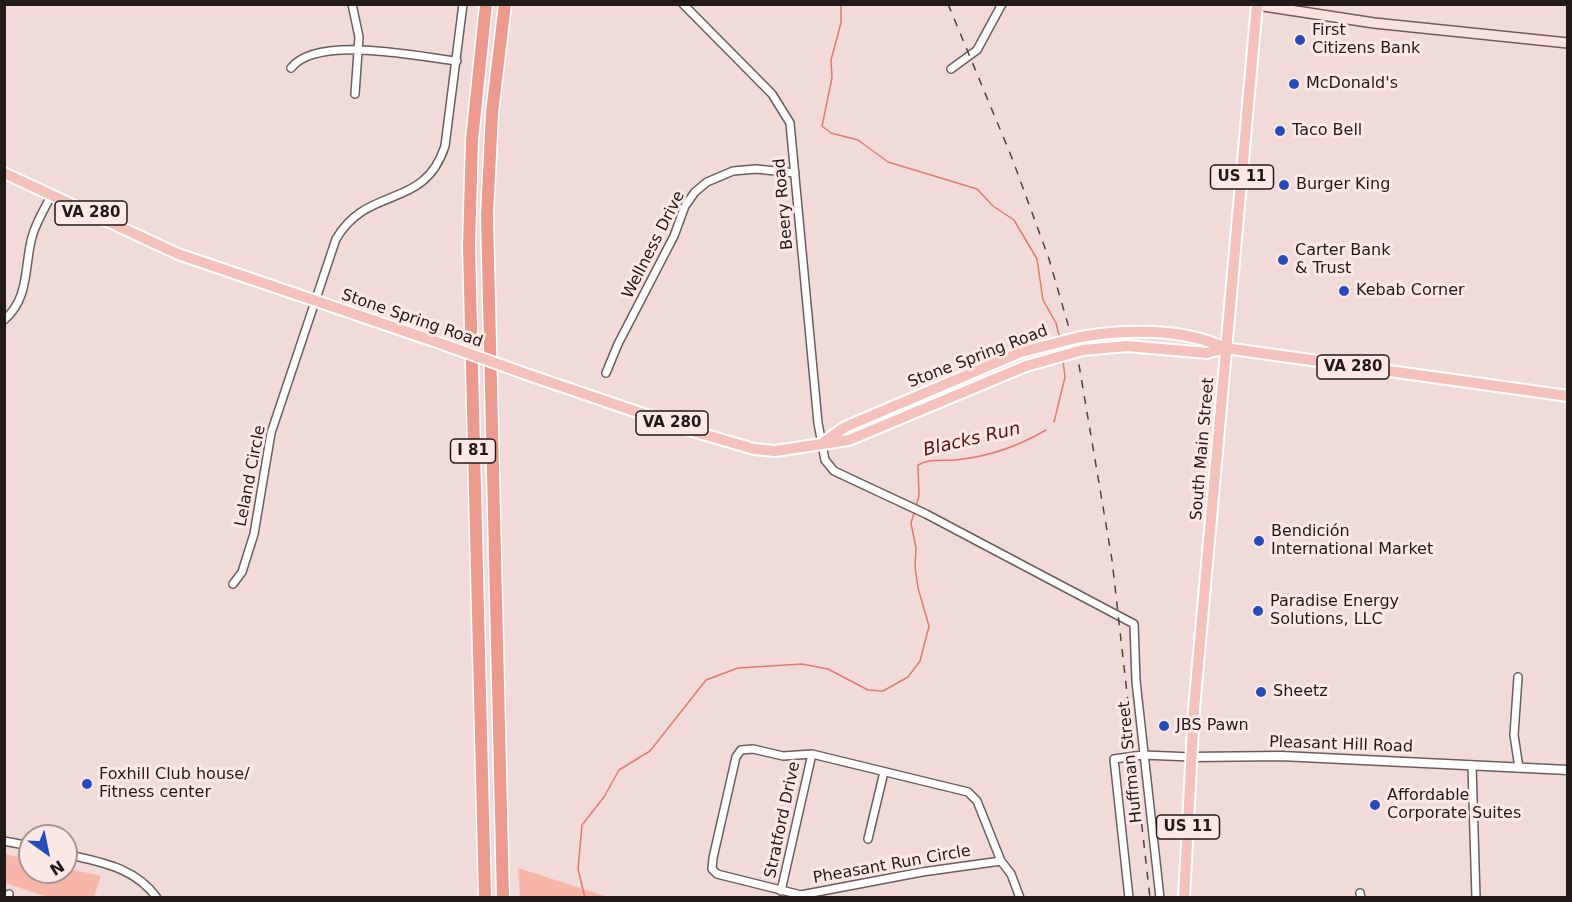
<!DOCTYPE html>
<html>
<head>
<meta charset="utf-8">
<style>
  body { margin:0 }
  #map { position:relative; width:1572px; height:902px; overflow:hidden; background:#f0dbd8; font-family:"DejaVu Sans",sans-serif }
  canvas { display:block }
  .frame { position:absolute; inset:0; border:6px solid #221a19; pointer-events:none }
  .north { position:absolute; left:18px; top:824px; width:60px; height:60px; box-sizing:border-box; background:#fde8e5; border:2px solid #a59693; border-radius:50%; rotate:147deg; font-size:16px; font-weight:700; line-height:24px; text-align:center; color:#221a19 }
  .north::after { content:''; display:block; margin:auto; width:21px; height:27px; background:#254cbb; clip-path:polygon(50% 0,100% 100%,50% 72%,0 100%) }
</style>
</head>
<body>
<div id="map">
<canvas width="1572" height="902"></canvas>
<div class="frame"></div>
<div class="north">N</div>
</div>
<script>
const ctx = document.querySelector('canvas').getContext('2d');
ctx.lineJoin = 'round';
function fill(path, color) {
  ctx.fillStyle = color;
  ctx.fill(path, 'evenodd');
}
function trace(path, color, width, dash) {
  ctx.strokeStyle = color;
  ctx.lineWidth = width;
  ctx.lineCap = dash ? 'butt' : 'round';
  ctx.setLineDash(dash || []);
  ctx.stroke(path);
}
function drawText(font, color, halo, rows, align = 'center') {
  ctx.font = font + ' "DejaVu Sans",sans-serif';
  ctx.lineWidth = 6;
  ctx.setLineDash([]);
  ctx.textBaseline = 'middle';
  ctx.strokeStyle = halo;
  ctx.fillStyle = color;
  for (const [text, x, y, turn = 0] of rows) {
    ctx.save();
    ctx.translate(x, y);
    ctx.rotate((+turn || 0) * Math.PI / 180);
    ctx.textAlign = isNaN(turn) ? turn : align;
    if (halo) ctx.strokeText(text, 0, 0);
    ctx.fillText(text, 0, 0);
    ctx.restore();
  }
}
fill(new Path2D(`
  M 5,854 L 30,860 L 30,872 L 66,872 L 66,868 L 101,876 L 94,897 L 48,897 L 5,883 Z
  M 518,868 L 608,897 L 520,897 Z`), '#f8b5aa');
trace(new Path2D(`
  M 841,4 L 841,23 L 831,60 L 832,78 L 822,126 L 831,133 L 858,140 L 888,162 L 977,189 L 993,206 L 1014,220 L 1037,259 L 1043,300 L 1056,323 L 1060,339
  M 1054,422 L 1065,377 L 1063,361
  M 916,506 L 919,496 L 918,465 C 931,458 940,461 955,460 C 986,457 1019,446 1046,430
  M 585,898 L 578,869 L 582,825 L 604,797 L 619,770 L 650,751 L 706,680 L 738,668 L 802,664 L 828,669 L 868,690 L 883,691 L 908,677 L 920,661 L 929,626 L 918,588 L 915,567 L 916,548 L 911,523 L 915,510`), '#e17b6c', 1.5);
const minor = new Path2D(`
  M 352,4 L 359,37 L 355,94
  M 683,4 L 772,94 L 790,123 L 818,423 L 825,460 L 834,471 L 926,514 L 1134,624 L 1136,681 L 1160,898
  M 291,68 C 317,34 419,57 457,61
  M 951,69 L 977,50 L 1002,4
  M 4,320 C 30,298 24,266 32,237 C 36,222 45,208 52,194
  M 606,373 L 618,344 L 674,236 L 685,206 L 695,192 L 707,182 L 733,171 L 756,169 L 795,173
  M 233,584 L 242,572 L 254,534 L 271,433 L 336,239 C 368,184 424,211 445,146 L 463,4
  M 1518,677 L 1514,735 L 1519,768
  M 753,749 L 783,756 L 812,754 L 968,792 L 977,801 L 1001,861 L 922,872 L 801,895 L 717,874 L 712,869 L 713,858 L 736,757 L 741,750 Z
  M 1472,765 L 1476,898
  M 868,839 L 884,772
  M 4,841 L 30,846
  M 66,854 C 100,862 135,867 157,898
  M 1001,861 L 1011,874 L 1020,898
  M 781,891 L 812,754
  M 1360,893 L 1361,898
  M 8,898 L 9,894
  M 1129,898 L 1114,759 L 1143,755 L 1192,757`);
const tertiary = new Path2D(`
  M 1192,757 L 1281,756 L 1568,770`);
const secondary = new Path2D(`
  M 1257,5 L 1374,23 L 1568,43`);
const primary = new Path2D(`
  M 4,173 L 178,254 L 434,341
  M 1080,337 C 1124,329 1184,328 1225,348 L 1568,396
  M 1083,350 L 1127,346 L 1207,353 L 1225,348
  M 526,374 L 699,433 L 754,449 L 775,451 L 849,440 L 1026,366
  M 824,442 L 845,427 L 1021,352
  M 1184,898 L 1194,709 L 1257,4`);
const motorway = new Path2D(`
  M 485,898 L 469,246 L 472,140 L 486,4
  M 503,898 L 487,215 L 492,113 L 505,4`);
trace(minor, '#6e5d5a', 10);
trace(tertiary, '#6e5d5a', 11);
trace(secondary, '#6e5d5a', 12);
trace(primary, '#fff', 14);
trace(motorway, '#fff', 15);
trace(minor, '#fff', 7);
trace(tertiary, '#fff', 8);
trace(secondary, '#f9e1dd', 9);
trace(primary, '#f4c2bb', 10);
trace(motorway, '#ec9a8e', 12);
trace(new Path2D(`
  M 948,4 L 1012,158 L 1049,259 L 1078,359 L 1112,560 L 1150,898`), '#4d4241', 1.5, [8, 8]);
const primaryBridge = new Path2D(`
  M 434,341 L 526,374
  M 1021,352 L 1080,337
  M 1026,366 L 1083,350`);
trace(primaryBridge, '#fff', 14, []);
trace(primaryBridge, '#f4c2bb', 10);
for (const [x, y, r, color] of [
  [1300,40,6,"#254cbb"],
  [1294,84,6,"#254cbb"],
  [1280,131,6,"#254cbb"],
  [1284,185,6,"#254cbb"],
  [1283,260,6,"#254cbb"],
  [1344,291,6,"#254cbb"],
  [1259,541,6,"#254cbb"],
  [1258,611,6,"#254cbb"],
  [1261,692,6,"#254cbb"],
  [1164,726,6,"#254cbb"],
  [87,784,6,"#254cbb"],
  [1375,805,6,"#254cbb"]
]) {
  const dot = new Path2D();
  dot.arc(x, y, r, 0, 2 * Math.PI);
  ctx.fillStyle = color;
  ctx.fill(dot);
  trace(dot, '#fde8e5', 2);
}
for (const [x, y, w] of [
  [1242,177,63],
  [91,213,72],
  [1353,367,72],
  [672,423,72],
  [473,451,45],
  [1188,827,63]
]) {
  const box = new Path2D();
  box.roundRect(x - w / 2, y - 12, w, 24, 4.5);
  ctx.fillStyle = '#fde8e5';
  ctx.fill(box);
  trace(box, '#221a19', 1.5);
}
drawText('bold 15px', '#221a19', null, [
  ["US 11",1242,177],
  ["VA 280",91,213],
  ["VA 280",1353,367],
  ["VA 280",672,423],
  ["I 81",473,451],
  ["US 11",1188,827]
]);
drawText('16px', '#221a19', '#fde8e5', [
  ["First",1312,31],
  ["Citizens Bank",1312,49],
  ["McDonald's",1306,84],
  ["Taco Bell",1292,131],
  ["Burger King",1296,185],
  ["Carter Bank",1295,251],
  ["& Trust",1295,269],
  ["Kebab Corner",1356,291],
  ["Bendición",1271,532],
  ["International Market",1271,550],
  ["Paradise Energy",1270,602],
  ["Solutions, LLC",1270,620],
  ["Sheetz",1273,692],
  ["JBS Pawn",1176,726],
  ["Foxhill Club house/",99,775],
  ["Fitness center",99,793],
  ["Affordable",1387,796],
  ["Corporate Suites",1387,814]
], 'left');
drawText('16px', '#221a19', '#fde8e5', [
  ["Beery Road",784,204,-95],
  ["Wellness Drive",654,245,-63],
  ["Stone Spring Road",412,319,19],
  ["Stone Spring Road",978,357,-21],
  ["South Main Street",1203,449,-85],
  ["Leland Circle",251,476,-79],
  ["Pleasant Hill Road",1341,745,2],
  ["Huffman Street",1131,762,-96],
  ["Stratford Drive",783,820,-78],
  ["Pheasant Run Circle",892,865,-10]
]);
drawText('italic 18px', '#55140f', '#fde8e5', [
  ["Blacks Run",972,440,-13]
]);
</script>
</body>
</html>
